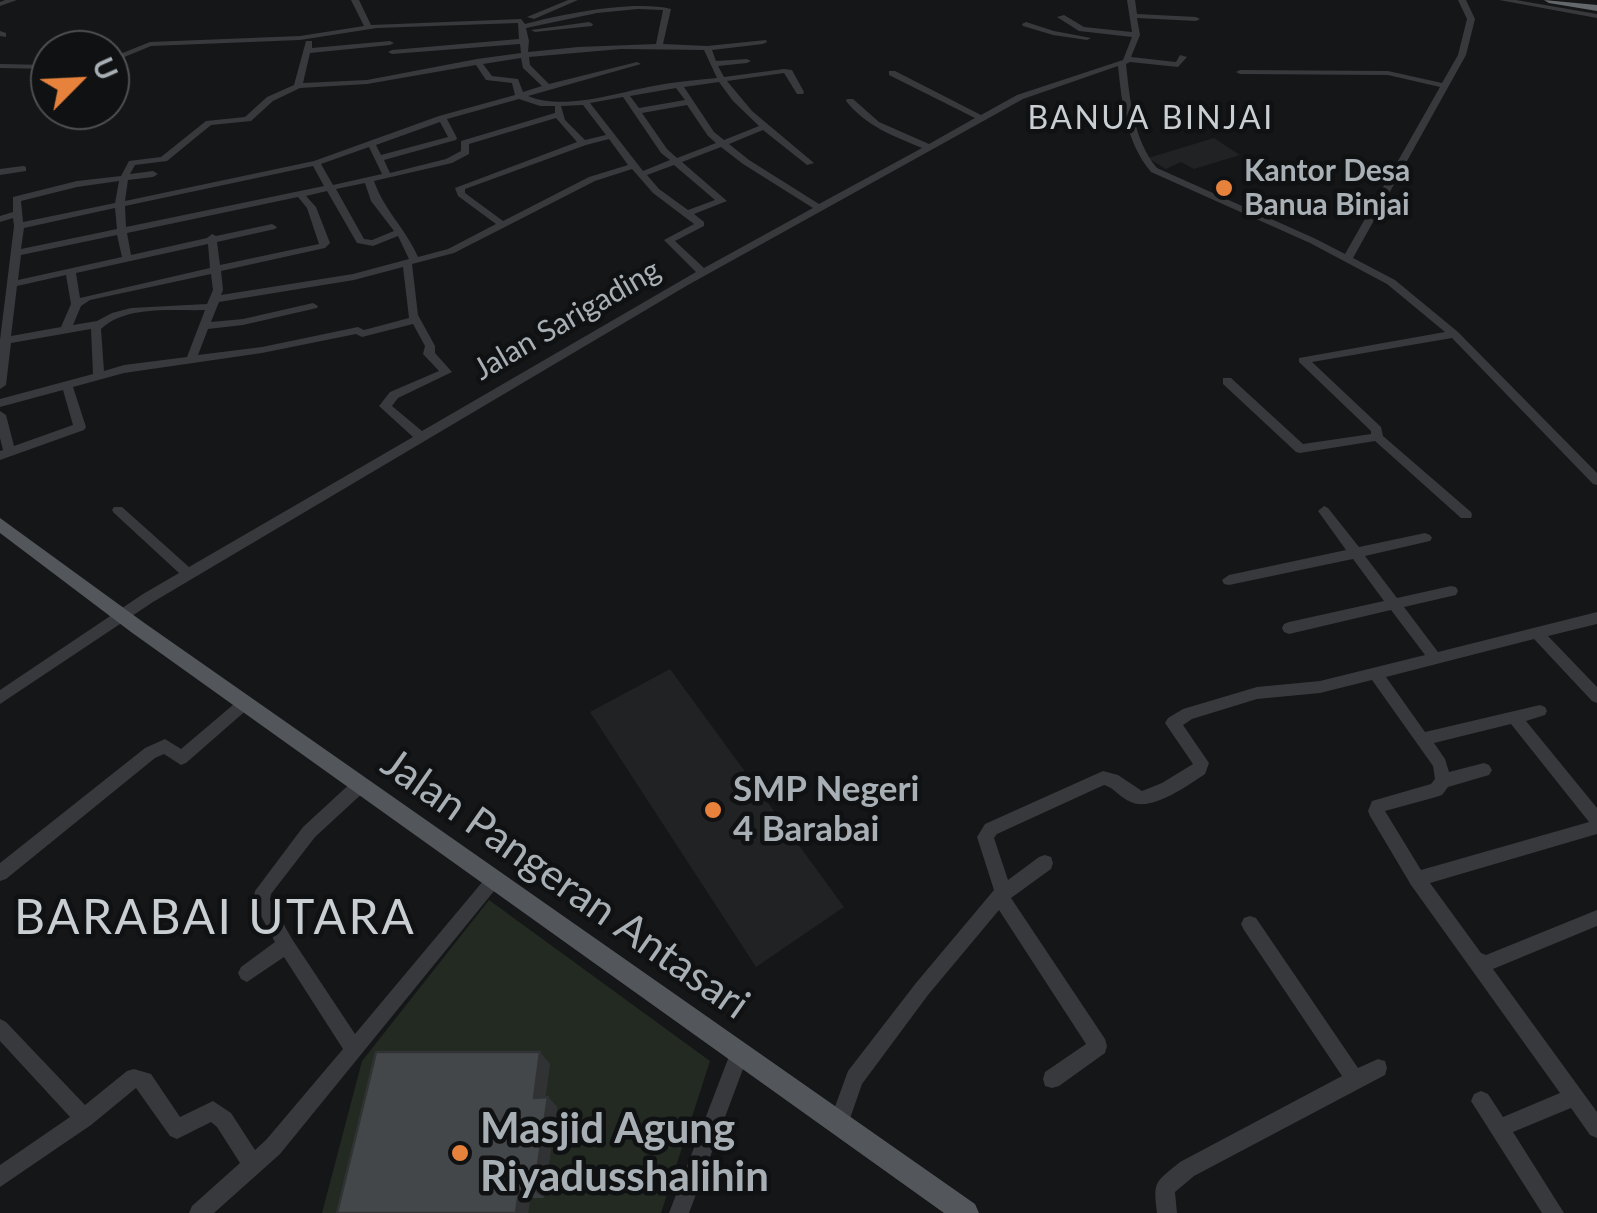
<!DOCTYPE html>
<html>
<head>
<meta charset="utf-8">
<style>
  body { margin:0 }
  #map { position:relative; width:1597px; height:1213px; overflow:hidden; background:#151617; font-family:Lato,sans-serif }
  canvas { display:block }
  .north { position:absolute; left:30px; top:30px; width:100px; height:100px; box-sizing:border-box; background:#101112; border:2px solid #4d5154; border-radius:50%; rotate:66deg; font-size:28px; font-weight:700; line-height:40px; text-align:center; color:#a8b0b6 }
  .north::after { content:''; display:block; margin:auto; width:35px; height:45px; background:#e7823d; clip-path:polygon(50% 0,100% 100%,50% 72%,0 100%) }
</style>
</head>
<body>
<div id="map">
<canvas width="1597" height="1213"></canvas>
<div class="north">U</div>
</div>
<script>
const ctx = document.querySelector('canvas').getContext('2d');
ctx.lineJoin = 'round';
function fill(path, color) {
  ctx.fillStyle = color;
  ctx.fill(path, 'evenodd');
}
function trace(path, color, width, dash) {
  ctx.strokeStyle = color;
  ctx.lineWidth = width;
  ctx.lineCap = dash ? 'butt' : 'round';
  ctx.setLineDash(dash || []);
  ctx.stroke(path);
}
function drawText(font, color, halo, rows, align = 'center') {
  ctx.font = font + ' Lato,sans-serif';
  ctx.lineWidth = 9;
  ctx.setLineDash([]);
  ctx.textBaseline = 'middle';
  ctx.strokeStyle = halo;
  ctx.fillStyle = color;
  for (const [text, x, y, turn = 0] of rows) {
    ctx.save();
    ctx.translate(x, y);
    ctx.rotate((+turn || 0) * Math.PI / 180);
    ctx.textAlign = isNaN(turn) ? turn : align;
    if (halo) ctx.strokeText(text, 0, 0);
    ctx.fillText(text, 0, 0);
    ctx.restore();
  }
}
fill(new Path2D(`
  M 1214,138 L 1240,155 L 1194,169 L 1181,162 L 1166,169 L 1148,158 Z
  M 670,669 L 844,907 L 756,967 L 590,712 Z`), '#212224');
fill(new Path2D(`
  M 489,900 L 710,1061 L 661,1213 L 322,1213 L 362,1061 Z`), '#222a22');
fill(new Path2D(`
  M 5,0 L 17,0 L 0,6 L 0,2 Z
  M 351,0 L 359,0 L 371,25 L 521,19 L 525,24 C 564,14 633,0 671,9 L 663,44 L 707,46 L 766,40 L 767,42 L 763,44 L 712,50 L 716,61 L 747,59 L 751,61 L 747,63 L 718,66 L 724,77 L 784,69 L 792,70 L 804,92 L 803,94 L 797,94 L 784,73 L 727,81 L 752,111 L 814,163 L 807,165 L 763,130 L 729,144 L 749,160 L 819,204 L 922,148 C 893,136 866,126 846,101 L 847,99 L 853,99 L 879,122 L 929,144 L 975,118 L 889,75 L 889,71 L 895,71 L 981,115 L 1017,95 L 1123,60 L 1132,37 L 1079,31 L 1057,17 L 1064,15 L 1084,27 L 1132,32 L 1127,0 L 1135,0 L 1137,14 L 1196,17 L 1200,19 L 1196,21 L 1137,18 L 1140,35 L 1131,57 L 1176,62 L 1180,55 L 1187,57 L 1178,67 L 1130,62 L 1126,64 C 1130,100 1133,139 1157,168 L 1316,239 L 1345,254 L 1440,87 L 1388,75 L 1240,74 L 1236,72 L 1240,70 L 1388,71 L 1442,83 L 1458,55 L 1467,19 L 1458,0 L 1466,0 L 1475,19 L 1466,55 L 1353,258 L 1395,280 L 1458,332 L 1597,473 L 1597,485 L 1593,484 L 1452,338 L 1312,362 L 1381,427 L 1383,436 L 1471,512 L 1472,515 L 1471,518 L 1461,518 L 1375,441 L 1300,453 L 1296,452 L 1223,384 L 1223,378 L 1231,378 L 1303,444 L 1371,434 L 1371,431 L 1299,362 L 1299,358 L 1445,332 L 1387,284 L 1310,243 L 1151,172 C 1126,142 1122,104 1118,66 L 1023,99 L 688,285 L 153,602 L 0,704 L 0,690 L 143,594 L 179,573 L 114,513 L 112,510 L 114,507 L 122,507 L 189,567 L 413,437 L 379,406 L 390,392 L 439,371 L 423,354 L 425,346 L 413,324 L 362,337 L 356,334 L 262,353 L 124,373 L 73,387 L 86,427 L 84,430 L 0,460 L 0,451 L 3,450 L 0,438 L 0,411 L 6,415 L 14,446 L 73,425 L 63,390 L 0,407 L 0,399 L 93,374 L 91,329 L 11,343 L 6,385 L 0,389 L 0,340 L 14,226 L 13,218 L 0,222 L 0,216 L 13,212 L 13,197 L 77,181 L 121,176 L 129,161 L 161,157 L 206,121 L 245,117 L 267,97 L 294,85 L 306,41 L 312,41 L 312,48 L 390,41 L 394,43 L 390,45 L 310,53 L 303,83 L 367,80 L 477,59 L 521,53 L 520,44 L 392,54 L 388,52 L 392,50 L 519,39 L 518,23 L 377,28 L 300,40 L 151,46 L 110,63 L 110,58 L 150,42 L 300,36 L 364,26 ZM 638,9 L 663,10 L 656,44 L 578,47 L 528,52 L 529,41 L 526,28 L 597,13 ZM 621,49 L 704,50 L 717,78 C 696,80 674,82 653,86 C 616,93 564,111 528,96 L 641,64 L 637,62 L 549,84 L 530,65 L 529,57 ZM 521,58 L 523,68 L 542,86 L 523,92 L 518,79 L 492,76 L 483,64 ZM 476,65 L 486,80 L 512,83 L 515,95 L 439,116 L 314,161 L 125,201 L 128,180 L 153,177 L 158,174 L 153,171 L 130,174 L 135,165 L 167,161 L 211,125 L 251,121 L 273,101 L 300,88 L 367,84 ZM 719,82 L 733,101 L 759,126 L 724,140 L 714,132 L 684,87 ZM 676,88 L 685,100 L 639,108 L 630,96 ZM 623,97 L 661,153 L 670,160 L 643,171 L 590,103 ZM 519,99 L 540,106 L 555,106 L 555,113 L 461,141 L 461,151 L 446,159 L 390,173 L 384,160 L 456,140 L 457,138 L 447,119 ZM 583,105 L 606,135 L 585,140 L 565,120 L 561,106 ZM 687,105 L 708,136 L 716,143 L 677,158 L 667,149 L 642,113 ZM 556,118 L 577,142 L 455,188 L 458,196 L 496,224 L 448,249 L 418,257 C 406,229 384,210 374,181 L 452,163 L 469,154 L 469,144 ZM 440,122 L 448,137 L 381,155 L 376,145 ZM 609,139 L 628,165 L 589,177 L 503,221 L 465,193 L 465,189 L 586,145 ZM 369,147 L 382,174 L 333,185 L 321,164 ZM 721,147 L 743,164 L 813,208 L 704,268 L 675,241 L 704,226 L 704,222 L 694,214 L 727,201 L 682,162 ZM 674,165 L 715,200 L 688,210 L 659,189 L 647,175 ZM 313,166 L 324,186 L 126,227 L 125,206 ZM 632,169 L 653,193 L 694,224 L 664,240 L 696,272 L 422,431 L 392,406 L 398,398 L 452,372 L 435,353 L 435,346 L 418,315 L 412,264 L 454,253 L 595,181 ZM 119,181 L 115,203 L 23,222 L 21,201 L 77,187 ZM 365,183 L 371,201 L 394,231 L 372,240 L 364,239 L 336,189 ZM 327,191 L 357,243 L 373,246 L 398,236 L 409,259 L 353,274 L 221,295 L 223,290 L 221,271 L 325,248 L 330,243 L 316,207 L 306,196 ZM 298,197 L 307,208 L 319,244 L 220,265 L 217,242 L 275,229 L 277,227 L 272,224 L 216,236 L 212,234 L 207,238 L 131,255 L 127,233 ZM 115,208 L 117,229 L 21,249 L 24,228 ZM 117,235 L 122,257 L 18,280 L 21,255 ZM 208,244 L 210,268 L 80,298 L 76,273 ZM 403,267 L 409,318 L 364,330 L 358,327 L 262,347 L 198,355 L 208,329 L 243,325 L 317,308 L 318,306 L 313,303 L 243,319 L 211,322 L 219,302 L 354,280 ZM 211,274 L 213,290 L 207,304 L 131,308 L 112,313 L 97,321 L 73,325 L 81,306 L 90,300 ZM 66,275 L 71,304 L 61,327 L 11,336 L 17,286 ZM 205,310 L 187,357 L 124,365 L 104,371 L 101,329 C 126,305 173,311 205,310 Z
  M 568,0 L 578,0 L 534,19 L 527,17 Z
  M 1499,0 L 1516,0 L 1597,14 L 1597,18 Z
  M 589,22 L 593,24 L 592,26 L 535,32 L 531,30 Z
  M 1026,22 L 1054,31 L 1091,38 L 1087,40 L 1053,35 L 1023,26 L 1022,24 Z
  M 0,31 L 6,33 L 6,37 L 0,36 Z
  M 0,64 L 50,65 L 50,69 L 0,68 Z
  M 23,166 L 26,167 L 26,171 L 0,175 L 0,169 Z
  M 1324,506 L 1328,508 L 1359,547 L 1425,533 L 1430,535 L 1432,538 L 1430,541 L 1365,556 L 1397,598 L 1451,586 L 1456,587 L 1458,591 L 1456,595 L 1404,607 L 1438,652 L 1597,612 L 1597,624 L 1548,636 L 1597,687 L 1597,703 L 1592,701 L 1534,639 L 1386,677 L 1425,732 L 1540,705 L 1545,707 L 1547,711 L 1545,715 L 1526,721 L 1597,808 L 1597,834 L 1430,883 L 1481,953 L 1486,955 L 1597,910 L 1597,926 L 1493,969 L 1597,1112 L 1597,1138 L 1590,1135 L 1571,1108 L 1513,1132 L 1564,1213 L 1542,1213 L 1471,1101 L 1474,1094 L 1481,1091 L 1488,1094 L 1503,1117 L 1560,1093 L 1411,885 L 1370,816 L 1368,811 L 1372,801 L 1431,784 L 1435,779 L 1433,766 L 1372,680 L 1320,693 L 1257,699 L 1192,719 L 1183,725 L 1209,763 L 1205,774 C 1188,785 1152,812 1131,802 C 1120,798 1115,788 1104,785 L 997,834 L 994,838 L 1008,880 L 1039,857 L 1045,855 L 1051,857 L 1053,863 L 1051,869 L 1011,898 L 1105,1039 L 1107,1046 L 1105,1053 L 1059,1086 L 1052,1088 L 1045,1086 L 1043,1079 L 1045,1072 L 1086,1044 L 999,910 L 928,995 L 862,1084 L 846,1130 L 839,1133 L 832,1130 L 829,1123 L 848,1071 L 916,983 L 994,890 L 977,837 L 985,824 L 1103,771 L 1118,775 L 1142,791 L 1162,783 L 1193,764 L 1165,723 L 1168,718 L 1183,709 L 1257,687 L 1320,681 L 1425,655 L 1391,610 L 1289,634 L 1284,632 L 1282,628 L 1284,624 L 1289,622 L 1384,601 L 1353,559 L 1229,585 L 1224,584 L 1222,580 L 1229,575 L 1346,550 L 1318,511 ZM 1511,724 L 1589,822 L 1421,870 L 1385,811 L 1436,797 L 1442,795 L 1448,787 L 1489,775 L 1492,770 L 1489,765 L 1484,763 L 1449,772 L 1445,759 L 1434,743 Z
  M 245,697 L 250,699 L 252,703 L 250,707 L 186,763 L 181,765 L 164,754 L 155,758 L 6,879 L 0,881 L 0,863 L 145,748 L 165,739 L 181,749 L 240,699 Z
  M 360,778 L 366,780 L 368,785 L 366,790 L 315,837 L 271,894 L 270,900 L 292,939 L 355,1034 L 489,874 L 495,872 L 501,874 L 503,880 L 280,1154 L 214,1213 L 189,1213 L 192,1206 L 240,1163 L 217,1127 L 211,1122 L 177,1139 L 170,1136 L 136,1088 L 91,1125 L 0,1187 L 0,1165 L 70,1117 L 0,1041 L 0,1019 L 6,1022 L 85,1105 L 127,1071 L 134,1069 L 151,1074 L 180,1117 L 213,1101 L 231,1113 L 255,1150 L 266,1140 L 343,1049 L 284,957 L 247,982 L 241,979 L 238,973 L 241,967 L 275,942 L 253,901 L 255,891 L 303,827 L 354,780 Z
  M 1250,916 L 1256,918 L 1358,1068 L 1378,1059 L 1385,1061 L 1387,1068 L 1385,1075 L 1194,1176 L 1175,1192 L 1177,1213 L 1157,1213 C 1153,1180 1155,1183 1180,1162 L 1342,1076 L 1244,930 L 1241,924 L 1244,918 Z
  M 740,1044 L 747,1046 L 749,1053 L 689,1213 L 669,1213 L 733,1046 Z`), '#37393c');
fill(new Path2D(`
  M 0,518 L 143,622 L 975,1204 L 979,1213 L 944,1213 L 131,632 L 0,533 Z`), '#53565b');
fill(new Path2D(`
  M 1544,0 L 1597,5 L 1597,11 L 1549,3 Z`), '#63686c');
fill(new Path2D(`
  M 550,1064 L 545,1097 L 548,1097 L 557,1107 L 544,1198 L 530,1198 L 528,1213 L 337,1213 Z`), '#3a3d40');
fill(new Path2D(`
  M 540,1052 L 550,1064 L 544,1108 L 534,1098 Z
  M 548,1097 L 557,1107 L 544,1198 L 534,1191 Z
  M 519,1191 L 530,1198 L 528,1213 L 516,1213 Z`), '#303234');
const building = new Path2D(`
  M 376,1052 L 540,1052 L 534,1098 L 548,1097 L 534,1191 L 519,1191 L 516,1213 L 337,1213 Z`);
fill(building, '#44474a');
trace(building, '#303234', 2.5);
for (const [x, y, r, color] of [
  [1224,188,10,"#e7823d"],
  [713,810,10,"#e7823d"],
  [460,1153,10,"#e7823d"]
]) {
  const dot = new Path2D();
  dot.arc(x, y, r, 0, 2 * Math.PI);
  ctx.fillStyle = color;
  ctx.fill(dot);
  trace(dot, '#101112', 4);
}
drawText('bold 30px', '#a8b0b6', '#101112', [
  ["Kantor Desa",1244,171],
  ["Banua Binjai",1244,205]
], 'left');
drawText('30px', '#a8b0b6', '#101112', [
  ["Jalan Sarigading",567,320,-30]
]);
ctx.letterSpacing = '2.5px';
drawText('32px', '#c9ced3', '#101112', [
  ["BANUA BINJAI",1151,119]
]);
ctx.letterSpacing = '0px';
drawText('bold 35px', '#a8b0b6', '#101112', [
  ["SMP Negeri",733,790],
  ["4 Barabai",733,830]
], 'left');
drawText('42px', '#a8b0b6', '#101112', [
  ["Jalan Pangeran Antasari",565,884,35]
]);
drawText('bold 42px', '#a8b0b6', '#101112', [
  ["Masjid Agung",480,1129],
  ["Riyadusshalihin",480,1177]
], 'left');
ctx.letterSpacing = '2.5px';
drawText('48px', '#c9ced3', '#101112', [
  ["BARABAI UTARA",215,919]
]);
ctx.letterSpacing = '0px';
</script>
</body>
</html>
